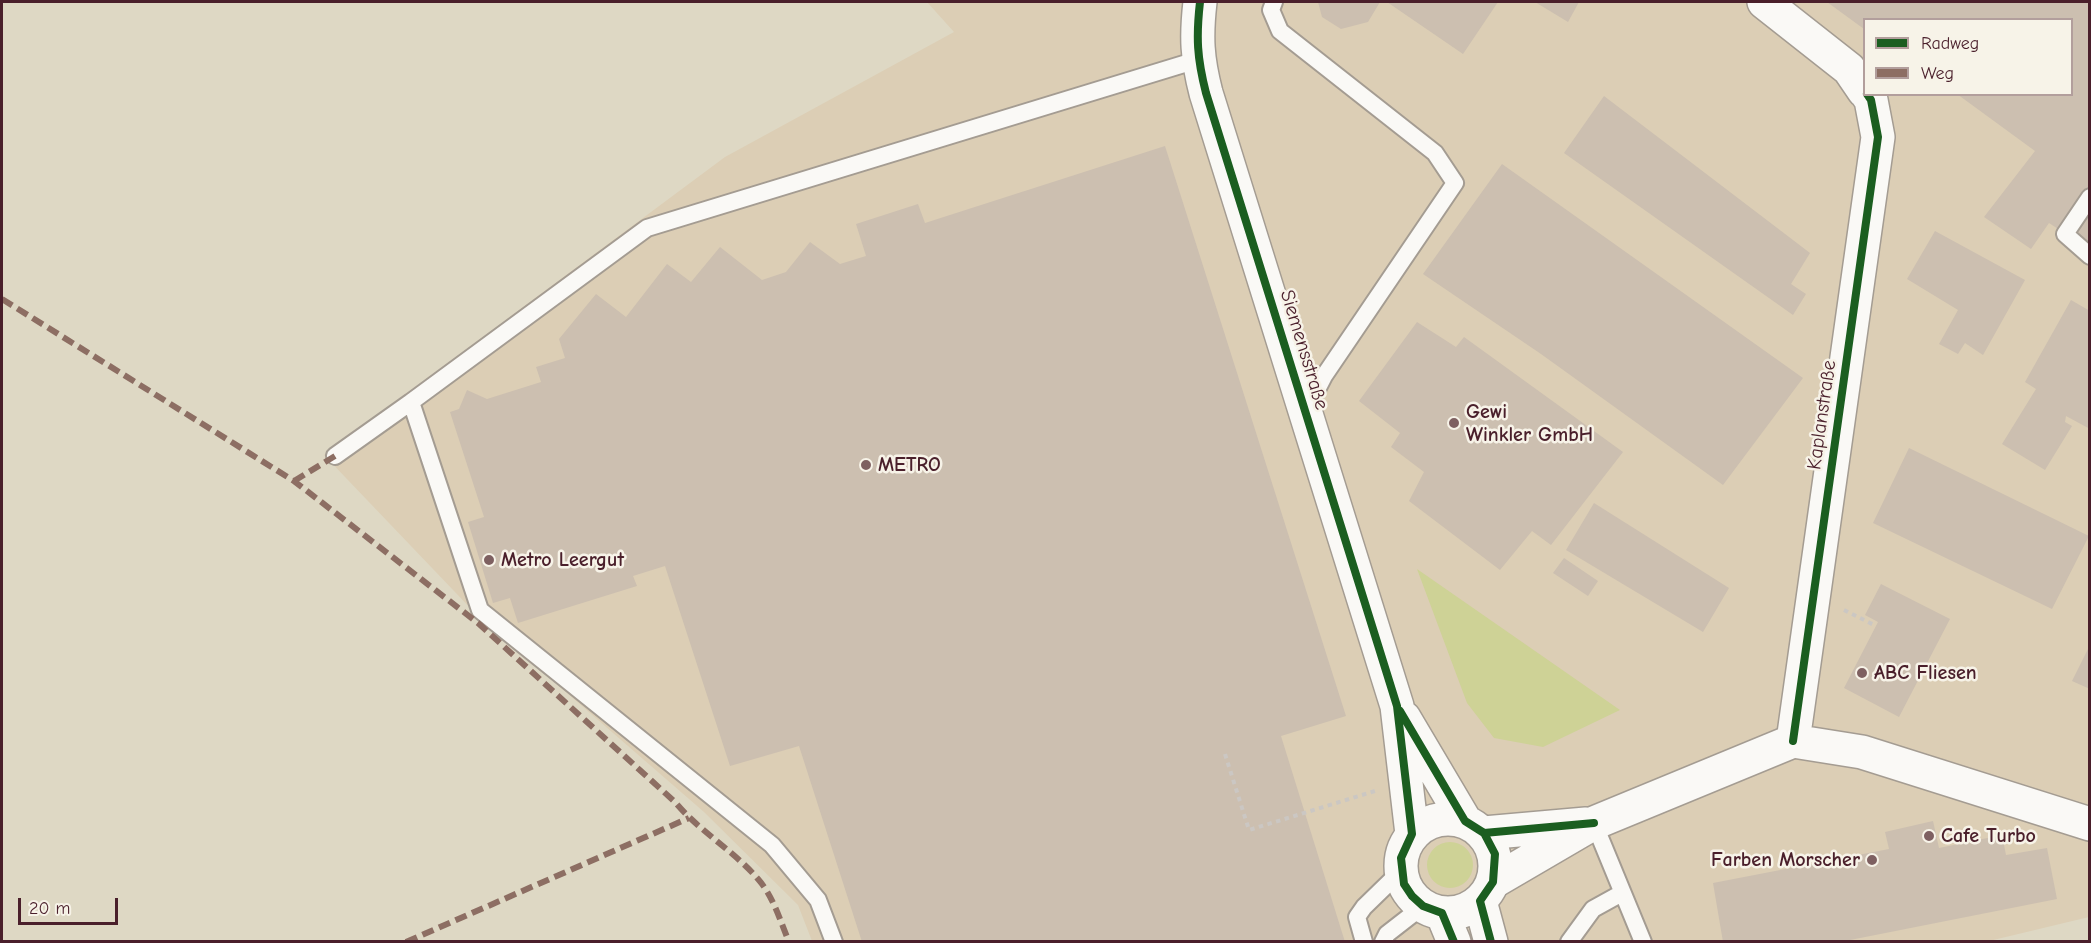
<!DOCTYPE html>
<html>
<head>
<meta charset="utf-8">
<style>
  body { margin:0 }
  #map { position:relative; width:2091px; height:943px; overflow:hidden; background:#ded8c4; font-family:"Comic Neue",sans-serif }
  canvas { display:block }
  .frame { position:absolute; inset:0; border:3px solid #4a1f2b; pointer-events:none }
  .legend { position:absolute; left:1863px; top:18px; width:210px; height:78px; box-sizing:border-box; background:#f7f3e8; border:2px solid #b29e9c; margin:0; padding:8px 10px; list-style:none; font-size:18px; color:#4a1f2b }
  .legend li { display:flex; align-items:center; gap:12px; height:30px }
  .legend b { width:30px; border:2px solid #b29e9c }
  .scale { position:absolute; left:18px; top:898px; width:100px; height:27px; box-sizing:border-box; border:3px solid #4a1f2b; border-top:0; padding-left:8px; font-size:18px; line-height:21px; white-space:nowrap; color:#4a1f2b; -webkit-text-stroke:4px #f7f3e8; paint-order:stroke }
</style>
</head>
<body>
<div id="map">
<canvas width="2091" height="943"></canvas>
<div class="frame"></div>
<ul class="legend">
<li><b style="height:8px;background:#1b5e20"></b>Radweg</li>
<li><b style="height:8px;background:#8d6e63"></b>Weg</li>
</ul>
<div class="scale">20 m</div>
</div>
<script>
const ctx = document.querySelector('canvas').getContext('2d');
ctx.lineJoin = 'round';
function fill(path, color) {
  ctx.fillStyle = color;
  ctx.fill(path, 'evenodd');
}
function trace(path, color, width, dash) {
  ctx.strokeStyle = color;
  ctx.lineWidth = width;
  ctx.lineCap = dash ? 'butt' : 'round';
  ctx.setLineDash(dash || []);
  ctx.stroke(path);
}
function drawText(font, color, halo, rows, align = 'center') {
  ctx.font = font + ' "Comic Neue",sans-serif';
  ctx.lineWidth = 5;
  ctx.setLineDash([]);
  ctx.textBaseline = 'middle';
  ctx.strokeStyle = halo;
  ctx.fillStyle = color;
  for (const [text, x, y, turn = 0] of rows) {
    ctx.save();
    ctx.translate(x, y);
    ctx.rotate((+turn || 0) * Math.PI / 180);
    ctx.textAlign = isNaN(turn) ? turn : align;
    if (halo) ctx.strokeText(text, 0, 0);
    ctx.fillText(text, 0, 0);
    ctx.restore();
  }
}
fill(new Path2D(`
  M 927,2 L 2089,2 L 2089,917 L 1985,942 L 812,941 L 798,905 L 704,812 L 476,614 L 324,455 L 725,157 L 954,32 ZM 1864,20 L 2072,20 L 2072,94 L 1864,94 Z`), '#dcceb5');
fill(new Path2D(`
  M 1417,569 L 1620,710 L 1543,747 L 1494,738 L 1467,703 Z
  M1427 865a23 23 0 1 1 46 0a23 23 0 1 1-46 0Z`), '#ced296');
fill(new Path2D(`
  M 1318,2 L 1380,2 L 1368,22 L 1341,29 L 1322,17 Z
  M 1387,2 L 1498,2 L 1463,54 Z
  M 1535,2 L 1579,2 L 1568,22 Z
  M 1827,2 L 2090,2 L 2090,250 L 2049,223 L 2031,249 L 1984,217 L 2035,151 L 1957,94 L 2072,94 L 2072,20 L 1864,20 L 1864,29 Z
  M 1604,96 L 1810,253 L 1791,284 L 1806,294 L 1793,315 L 1564,153 Z
  M 1165,146 L 1346,716 L 1281,736 L 1345,942 L 862,942 L 799,746 L 730,766 L 665,566 L 633,576 L 637,586 L 518,623 L 510,598 L 493,603 L 468,522 L 484,517 L 450,412 L 459,409 L 467,390 L 487,399 L 541,382 L 536,367 L 565,358 L 559,339 L 596,294 L 626,317 L 667,264 L 691,282 L 720,247 L 762,280 L 786,272 L 810,242 L 840,264 L 866,256 L 856,224 L 918,204 L 925,223 Z
  M 1502,164 L 1803,378 L 1723,485 L 1541,354 L 1423,274 Z
  M 1935,231 L 2025,280 L 1983,355 L 1965,343 L 1958,354 L 1939,344 L 1958,310 L 1907,279 Z
  M 2071,300 L 2090,311 L 2090,429 L 2066,416 L 2065,422 L 2072,426 L 2045,470 L 2002,444 L 2036,389 L 2025,382 Z
  M 1417,322 L 1456,347 L 1464,337 L 1623,452 L 1551,545 L 1532,531 L 1500,570 L 1409,501 L 1424,472 L 1391,447 L 1400,433 L 1359,401 Z
  M 1909,448 L 2089,536 L 2052,609 L 1873,523 Z
  M 1594,503 L 1729,588 L 1703,632 L 1566,550 Z
  M 1564,558 L 1598,581 L 1588,596 L 1553,573 Z
  M 1881,584 L 1950,619 L 1899,717 L 1844,688 L 1878,622 L 1865,615 Z
  M 2090,645 L 2090,689 L 2072,681 Z
  M 1933,821 L 1939,848 L 2002,835 L 2006,855 L 2047,848 L 2057,899 L 1840,942 L 1723,942 L 1713,883 L 1889,849 L 1885,832 Z`), '#ccbfb0');
const lane = new Path2D(`
  M 1274,2 L 1271,10 L 1280,31 L 1435,153 L 1455,183 L 1324,376 L 1306,411
  M 2090,197 L 2065,234 L 2090,256
  M 335,456 L 411,402
  M 1594,823 L 1643,942
  M 834,942 L 818,900 L 772,845 L 480,610 L 411,402 L 647,228 L 1197,60
  M 1364,942 L 1357,917 L 1364,907 L 1401,871
  M 1383,942 L 1387,934 L 1423,906
  M 1569,942 L 1593,909 L 1622,893`);
const street = new Path2D(`
  M 1764,2 L 1849,69 L 1864,91
  M 1793,741 L 1878,137 L 1871,100 L 1867,94
  M 1484,833 L 1586,824
  M 1493,882 L 1594,823 L 1793,741 L 1862,752 L 2090,824`);
const secondary = new Path2D(`
  M 1200,2 C 1196,37 1197,58 1206,93 L 1397,706 L 1412,834
  M 1404,718 L 1465,821
  M1401 866a47 47 0 1 1 94 0a47 47 0 1 1-94 0Z
  M 1480,901 L 1491,942
  M 1442,913 L 1454,942`);
trace(lane, '#a49c92', 20);
trace(street, '#a49c92', 36);
trace(secondary, '#a49c92', 36);
trace(new Path2D(`
  M 1844,610 L 1876,626
  M 1225,754 L 1249,830 L 1375,791`), '#cbc7c3', 4, [4.5, 4.5]);
trace(lane, '#faf9f6', 16);
trace(street, '#faf9f6', 33);
trace(secondary, '#faf9f6', 33);
trace(new Path2D(`
  M 2,299 L 294,481 L 478,623 L 675,802 C 699,831 733,850 758,879 C 773,896 780,920 789,942
  M 294,481 L 335,456
  M 406,942 L 689,818`), '#8d6e63', 6, [12, 6]);
trace(new Path2D(`
  M 1200,2 C 1196,37 1197,58 1206,93 L 1397,706 L 1412,834 L 1401,858 L 1404,884 L 1412,896 L 1423,906 L 1442,913 L 1454,942
  M 1400,711 L 1465,821 L 1484,833 L 1495,854 L 1493,882 L 1480,901 L 1491,942
  M 1793,741 L 1878,137 L 1871,100 L 1867,94
  M 1484,833 L 1594,823`), '#1b5e20', 8);
for (const [x, y, r, color] of [
  [1454,423,6,"#7e6061"],
  [866,465,6,"#7e6061"],
  [489,560,6,"#7e6061"],
  [1862,673,6,"#7e6061"],
  [1929,836,6,"#7e6061"],
  [1872,860,6,"#7e6061"]
]) {
  const dot = new Path2D();
  dot.arc(x, y, r, 0, 2 * Math.PI);
  ctx.fillStyle = color;
  ctx.fill(dot);
  trace(dot, '#f7f3e8', 2);
}
drawText('20px', '#4a1f2b', '#f7f3e8', [
  ["Siemensstraße",1304,350,73],
  ["Kaplanstraße",1822,415,-82]
]);
drawText('bold 20px', '#4a1f2b', '#f7f3e8', [
  ["Gewi",1466,412],
  ["Winkler GmbH",1466,435],
  ["METRO",878,465],
  ["Metro Leergut",501,560],
  ["ABC Fliesen",1874,673],
  ["Cafe Turbo",1941,836],
  ["Farben Morscher",1860,860,"right"]
], 'left');
</script>
</body>
</html>
